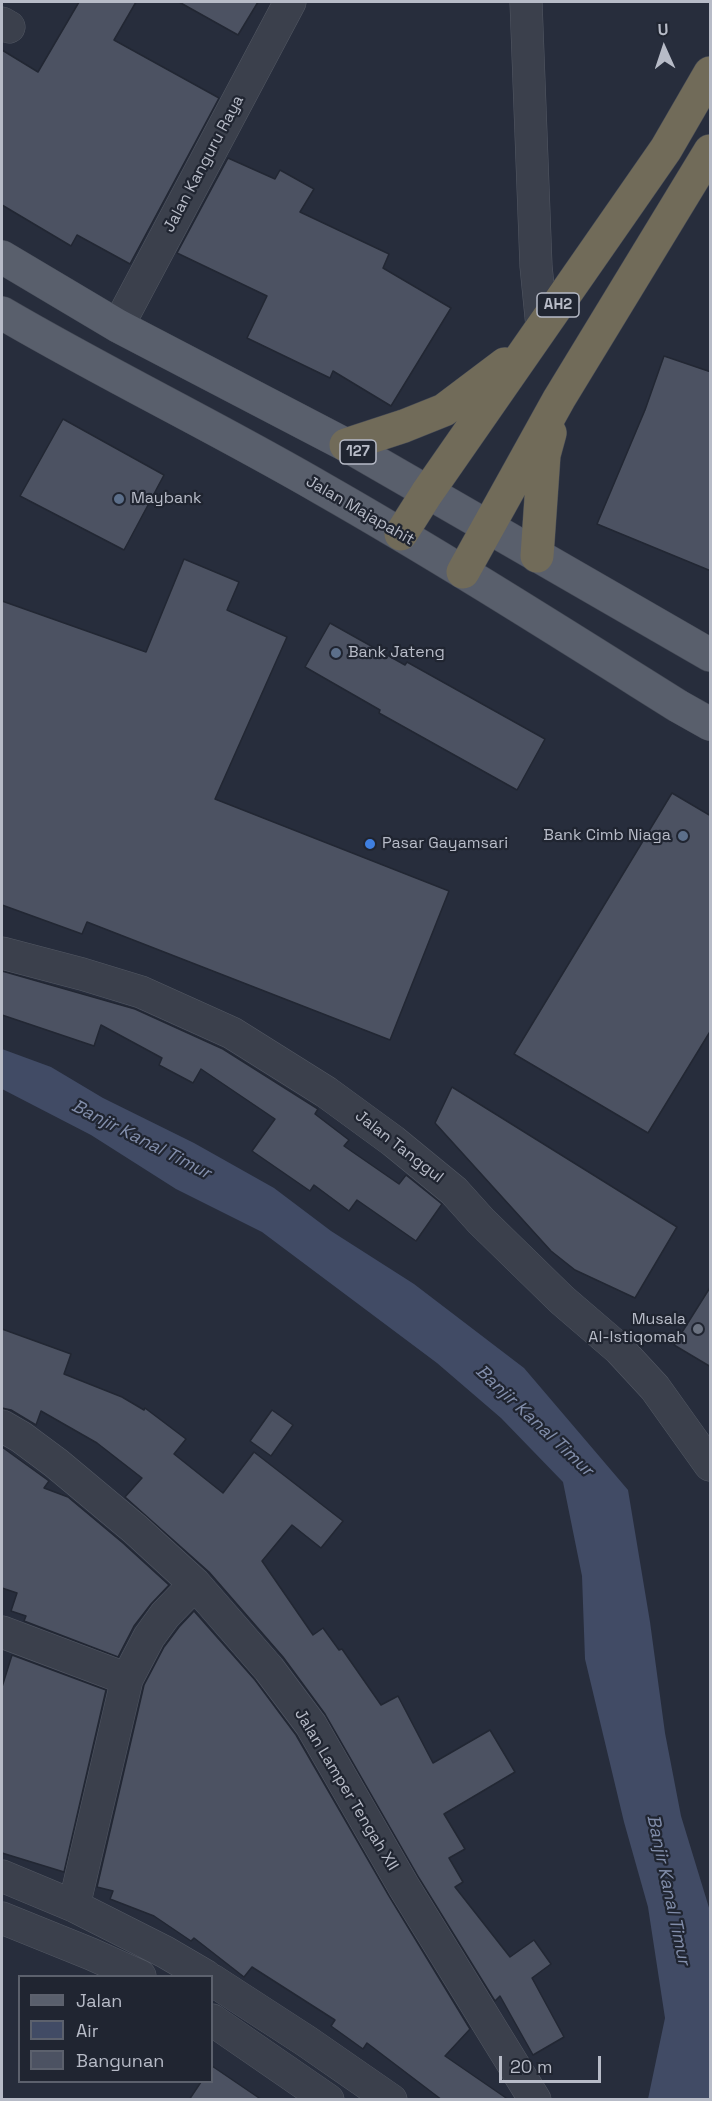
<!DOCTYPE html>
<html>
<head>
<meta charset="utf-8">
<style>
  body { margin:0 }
  #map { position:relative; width:712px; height:2101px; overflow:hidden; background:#272d3c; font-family:"Space Grotesk",sans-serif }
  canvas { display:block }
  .frame { position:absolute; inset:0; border:3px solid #b7bbc7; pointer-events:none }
  .legend { position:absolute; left:18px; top:1975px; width:195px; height:108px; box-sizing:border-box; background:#202531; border:2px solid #5c616d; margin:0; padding:8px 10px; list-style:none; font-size:18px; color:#b7bbc7 }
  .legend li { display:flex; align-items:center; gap:12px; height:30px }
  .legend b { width:30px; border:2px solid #5c616d }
  .north { position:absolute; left:634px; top:18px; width:60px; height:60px; -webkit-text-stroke:4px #202531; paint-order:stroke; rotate:357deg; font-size:16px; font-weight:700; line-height:24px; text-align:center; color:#b7bbc7 }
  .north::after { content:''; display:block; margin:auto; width:21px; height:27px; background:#b7bbc7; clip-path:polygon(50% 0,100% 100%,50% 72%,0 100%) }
  .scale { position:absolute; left:499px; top:2056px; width:102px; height:27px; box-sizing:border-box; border:3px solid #b7bbc7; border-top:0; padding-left:8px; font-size:18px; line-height:21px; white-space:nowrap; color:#b7bbc7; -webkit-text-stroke:4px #202531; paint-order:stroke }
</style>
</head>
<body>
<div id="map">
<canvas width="712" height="2101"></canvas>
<div class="frame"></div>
<ul class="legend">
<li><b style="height:8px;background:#595f6c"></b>Jalan</li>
<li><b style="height:16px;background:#414b65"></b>Air</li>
<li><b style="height:16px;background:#4c5262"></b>Bangunan</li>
</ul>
<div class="north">U</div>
<div class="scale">20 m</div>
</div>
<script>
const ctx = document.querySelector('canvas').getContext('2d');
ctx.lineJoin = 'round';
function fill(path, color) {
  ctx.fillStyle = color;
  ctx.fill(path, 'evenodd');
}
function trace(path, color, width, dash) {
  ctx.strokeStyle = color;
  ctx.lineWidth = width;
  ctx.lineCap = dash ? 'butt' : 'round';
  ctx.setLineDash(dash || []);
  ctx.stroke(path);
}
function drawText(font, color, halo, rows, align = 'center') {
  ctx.font = font + ' "Space Grotesk",sans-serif';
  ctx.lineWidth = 4.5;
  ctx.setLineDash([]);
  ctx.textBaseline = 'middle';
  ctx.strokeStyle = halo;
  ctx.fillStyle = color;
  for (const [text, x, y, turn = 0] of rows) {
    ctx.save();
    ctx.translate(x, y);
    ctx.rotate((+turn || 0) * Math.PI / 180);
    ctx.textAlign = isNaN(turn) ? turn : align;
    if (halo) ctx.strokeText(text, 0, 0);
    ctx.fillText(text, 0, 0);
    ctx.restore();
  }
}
fill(new Path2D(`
  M 2,1049 L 51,1067 L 103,1098 L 194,1143 L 274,1188 L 331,1231 L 414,1284 L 524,1368 L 628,1490 L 650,1622 L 665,1733 L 681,1816 L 710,1911 L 710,2099 L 648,2099 L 665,2018 L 648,1907 L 624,1822 L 585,1659 L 582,1576 L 563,1482 L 501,1418 L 437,1363 L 262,1232 L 176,1189 L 91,1135 L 2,1089 Z`), '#414b65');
const building = new Path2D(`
  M 79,2 L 136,2 L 114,40 L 219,98 L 130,264 L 77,235 L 71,246 L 2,205 L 2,50 L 38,72 Z
  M 179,2 L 258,2 L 238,35 Z
  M 228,158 L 275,179 L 280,170 L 314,189 L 300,212 L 389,254 L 383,268 L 451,308 L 391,406 L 333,371 L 330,378 L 247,338 L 267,296 L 177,253 Z
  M 664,356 L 711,372 L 711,571 L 597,524 L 645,410 Z
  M 63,419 L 164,475 L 124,550 L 20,496 Z
  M 184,559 L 239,582 L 227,610 L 287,637 L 215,799 L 449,891 L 390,1040 L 87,922 L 82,934 L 2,905 L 2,601 L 146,652 Z
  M 330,623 L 405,665 L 407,662 L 545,739 L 517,790 L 379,713 L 380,710 L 305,667 Z
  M 672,793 L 711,816 L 711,1030 L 648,1133 L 514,1054 Z
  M 2,971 L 135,1009 L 223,1049 L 318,1109 L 315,1114 L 349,1140 L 344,1146 L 399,1184 L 406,1175 L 442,1204 L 416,1241 L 357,1200 L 349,1211 L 314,1185 L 310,1191 L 252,1151 L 275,1119 L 201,1069 L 193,1083 L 159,1065 L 162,1058 L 101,1025 L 94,1046 L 2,1015 Z
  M 452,1087 L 677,1227 L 635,1298 L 575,1270 L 551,1251 L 435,1123 Z
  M 711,1286 L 711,1367 L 674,1345 Z
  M 2,1329 L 71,1354 L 64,1374 L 122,1397 L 144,1410 L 145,1408 L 186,1439 L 174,1454 L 223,1493 L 254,1452 L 343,1521 L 321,1548 L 292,1525 L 262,1561 L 313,1635 L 323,1628 L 339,1650 L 342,1649 L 381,1705 L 398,1696 L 433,1763 L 490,1730 L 515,1772 L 444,1814 L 465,1849 L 449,1858 L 463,1882 L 455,1887 L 510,1957 L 534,1940 L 551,1964 L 532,1978 L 564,2037 L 533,2055 L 500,1996 L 495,2001 L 419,1878 L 325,1714 L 283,1657 L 209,1572 L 125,1497 L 142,1478 L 97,1443 L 41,1411 L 36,1425 L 11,1410 L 2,1408 Z
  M 272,1410 L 293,1425 L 271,1456 L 250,1441 Z
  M 2,1447 L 49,1481 L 44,1488 L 68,1497 L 123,1543 L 169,1585 L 151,1604 L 134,1626 L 118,1657 L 24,1621 L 26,1616 L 11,1611 L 17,1593 L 2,1588 Z
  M 194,1611 L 255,1680 L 296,1735 L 389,1896 L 470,2029 L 445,2056 L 509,2100 L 442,2100 L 367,2043 L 363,2049 L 331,2026 L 335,2020 L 252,1967 L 244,1977 L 194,1938 L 191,1941 L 154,1916 L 110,1899 L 113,1891 L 97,1887 L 144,1685 L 164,1647 L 179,1627 Z
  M 12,1655 L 106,1690 L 64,1872 L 2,1853 L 2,1687 Z
  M 212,2066 L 262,2100 L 189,2100 L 201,2082 L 212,2082 Z`);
fill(building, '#4c5262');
trace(building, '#222733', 1.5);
const minor = new Path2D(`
  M 526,2 L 536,266 L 542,327
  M 2,23 L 9,27
  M 118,326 L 290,2
  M 2,953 L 82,974 L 141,992 L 232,1033 L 326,1092 L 393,1141 L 454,1191 L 481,1221 L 562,1300 L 619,1349 L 655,1388 L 710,1465
  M 2,1426 L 21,1437 L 56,1463 L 135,1529 L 195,1584 L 269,1669 L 311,1725 L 404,1887 L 535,2100
  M 2,1632 L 127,1679
  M 2,1876 L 74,1906 L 165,1952 L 206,1976
  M 74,1906 L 127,1679 L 149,1637 L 165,1615 L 195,1584
  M 2,1918 L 91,1954 L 140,1976
  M 212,1980 L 306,2041 L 391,2100
  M 212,2020 L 328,2100`);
const primary = new Path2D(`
  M 2,257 L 118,326 L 346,445 L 710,655
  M 2,313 C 106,374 216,427 321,488 C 442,557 560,632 678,706 L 710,724`);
const motorway = new Path2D(`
  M 346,445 L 404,426 L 444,410 L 505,364
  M 401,534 L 427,493 L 666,149 L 710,73
  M 537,556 L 544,455 L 550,433
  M 463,572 L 559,399 L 710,151`);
trace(minor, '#535864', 33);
trace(primary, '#444955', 34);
trace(motorway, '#434854', 34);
trace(minor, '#3b404c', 32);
trace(primary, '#595f6c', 33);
trace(motorway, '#716b59', 33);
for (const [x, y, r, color] of [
  [119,499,6,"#5c6f8a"],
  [336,653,6,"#5c6f8a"],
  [683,836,6,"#5c6f8a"],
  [370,844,6,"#3f7fe0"],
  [698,1329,6,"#6b7280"]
]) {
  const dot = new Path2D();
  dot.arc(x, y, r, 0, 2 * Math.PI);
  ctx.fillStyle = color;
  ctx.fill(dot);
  trace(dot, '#202531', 2);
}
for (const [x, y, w] of [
  [558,305,42],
  [358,452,36]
]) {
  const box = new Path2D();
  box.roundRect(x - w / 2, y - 12, w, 24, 4.5);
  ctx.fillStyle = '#202531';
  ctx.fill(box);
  trace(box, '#b7bbc7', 1.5);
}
drawText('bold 15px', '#b7bbc7', null, [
  ["AH2",558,305],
  ["127",358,452]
]);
drawText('16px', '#b7bbc7', '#202531', [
  ["Jalan Kanguru Raya",204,164,-62],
  ["Jalan Majapahit",360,511,30],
  ["Jalan Tanggul",399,1147,38],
  ["Jalan Lamper Tengah XII",346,1790,59]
]);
drawText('16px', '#b7bbc7', '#202531', [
  ["Maybank",131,499],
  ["Bank Jateng",348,653],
  ["Bank Cimb Niaga",671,836,"right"],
  ["Pasar Gayamsari",382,844],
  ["Musala",686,1320,"right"],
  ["Al-Istiqomah",686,1338,"right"]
], 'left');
drawText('italic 18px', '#828eab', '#202531', [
  ["Banjir Kanal Timur",141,1140,27],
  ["Banjir Kanal Timur",534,1421,43],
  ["Banjir Kanal Timur",668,1890,78]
]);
</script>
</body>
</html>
